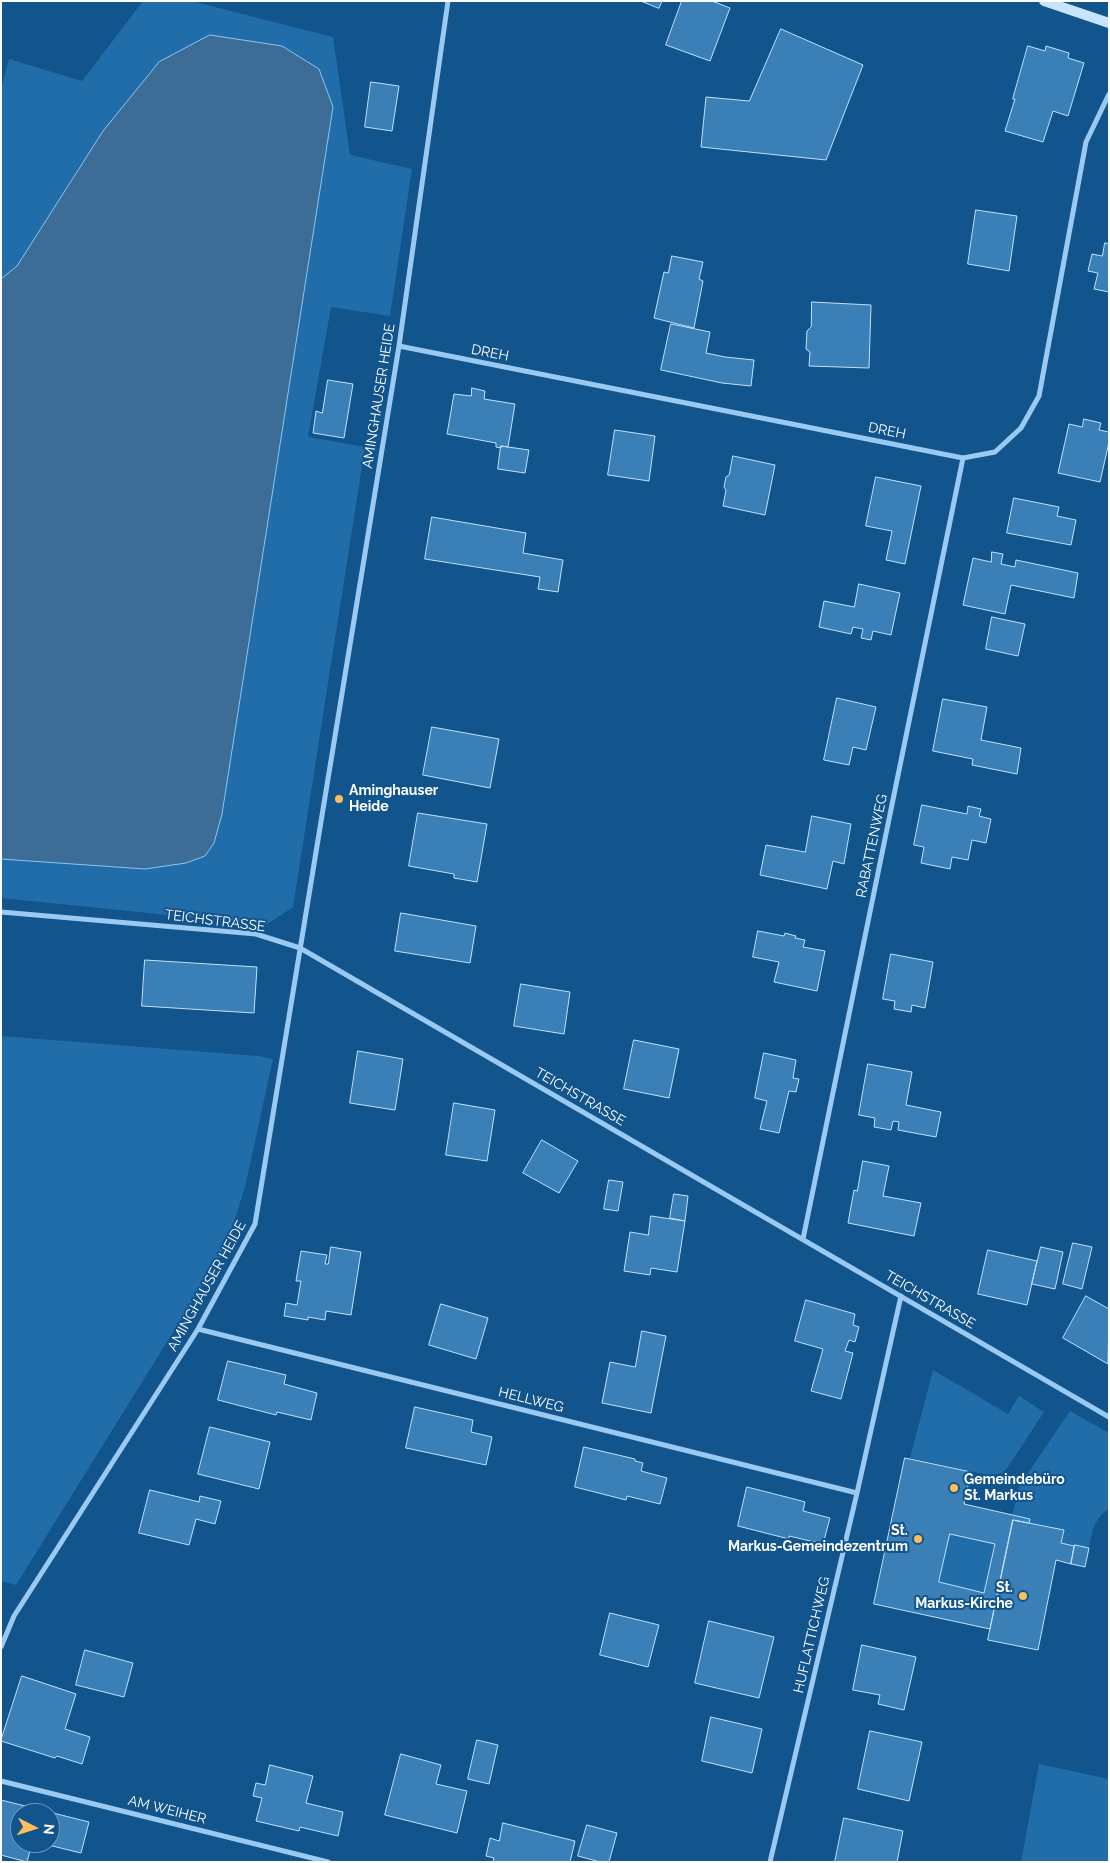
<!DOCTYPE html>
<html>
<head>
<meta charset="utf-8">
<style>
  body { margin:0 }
  #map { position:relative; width:1110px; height:1863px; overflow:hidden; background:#12548c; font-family:Raleway,sans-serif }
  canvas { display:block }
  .frame { position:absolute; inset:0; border:2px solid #fff; pointer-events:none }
  .north { position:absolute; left:10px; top:1803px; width:50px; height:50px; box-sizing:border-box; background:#12548c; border:1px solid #7198ba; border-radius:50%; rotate:95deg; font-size:14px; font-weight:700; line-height:20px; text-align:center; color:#fff }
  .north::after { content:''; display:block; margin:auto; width:18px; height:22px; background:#ffbe5a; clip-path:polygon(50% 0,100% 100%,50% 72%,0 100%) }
</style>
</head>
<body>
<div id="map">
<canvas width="1110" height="1863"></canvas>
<div class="frame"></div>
<div class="north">N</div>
</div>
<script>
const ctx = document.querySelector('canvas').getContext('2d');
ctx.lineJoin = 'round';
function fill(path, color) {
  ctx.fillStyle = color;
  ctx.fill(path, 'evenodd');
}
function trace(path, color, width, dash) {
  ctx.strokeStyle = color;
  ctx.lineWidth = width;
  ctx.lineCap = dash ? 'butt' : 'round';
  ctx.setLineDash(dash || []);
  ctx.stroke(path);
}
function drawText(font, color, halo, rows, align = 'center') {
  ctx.font = font + ' Raleway,sans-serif';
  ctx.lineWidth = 4;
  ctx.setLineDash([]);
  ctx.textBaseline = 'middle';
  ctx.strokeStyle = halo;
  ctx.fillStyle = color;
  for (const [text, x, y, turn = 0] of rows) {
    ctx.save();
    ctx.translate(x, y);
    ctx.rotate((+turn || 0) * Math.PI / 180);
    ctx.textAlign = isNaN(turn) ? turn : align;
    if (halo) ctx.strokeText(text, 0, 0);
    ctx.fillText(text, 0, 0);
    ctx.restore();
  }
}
fill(new Path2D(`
  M 143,1 L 191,1 L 333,37 L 350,155 L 412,169 L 390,316 L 331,307 L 308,437 L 365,447 L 293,907 L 266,925 L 1,898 L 1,859 L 145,869 L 186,863 L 205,856 L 228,777 L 333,107 L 319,69 L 103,131 L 17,266 L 1,279 L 1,89 L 9,59 L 82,81 Z
  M 1,1036 L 258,1056 L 273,1059 L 245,1187 L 226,1247 L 16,1585 L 1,1581 Z
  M 933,1370 L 1008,1414 L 1019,1396 L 1044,1412 L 1004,1473 L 988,1475 L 910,1458 Z
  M 1070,1411 L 1109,1433 L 1109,1509 C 1094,1518 1092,1532 1089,1548 L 1061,1543 L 1064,1530 L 1029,1523 L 1030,1519 L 1012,1515 L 1018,1495 L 1019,1486 Z
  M 950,1534 L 995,1544 L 984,1593 L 939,1582 Z
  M 1039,1764 L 1109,1779 L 1109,1862 L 1021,1862 Z`), '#216daa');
const water = new Path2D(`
  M 210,35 L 282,46 L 319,69 L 333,107 L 222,814 L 214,843 L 205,856 L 186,863 L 145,869 L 1,859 L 1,279 L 17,266 L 103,131 L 159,62 Z`);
fill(water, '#3d6d96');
trace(water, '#8bc7f5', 1);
const building = new Path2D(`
  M 641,1 L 662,1 L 659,8 Z
  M 682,1 L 712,1 L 730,8 L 710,61 L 666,45 Z
  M 781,29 L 863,65 L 826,160 L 701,147 L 706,97 L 749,101 Z
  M 1028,46 L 1045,51 L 1046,46 L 1069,53 L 1068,58 L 1084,63 L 1068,116 L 1053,111 L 1043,142 L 1005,131 L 1015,99 L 1013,99 Z
  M 371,82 L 399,86 L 392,131 L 365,127 Z
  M 976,210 L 1017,216 L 1009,271 L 968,264 Z
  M 1105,243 L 1109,244 L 1109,292 L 1094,289 L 1098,273 L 1088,271 L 1092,254 L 1102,256 Z
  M 672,256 L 703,262 L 699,279 L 703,281 L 694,328 L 654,318 L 664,272 L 668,273 Z
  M 812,302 L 871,305 L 869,368 L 809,366 L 810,352 L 806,349 L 807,331 L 811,327 Z
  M 671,324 L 710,332 L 706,353 L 725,357 L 754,360 L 751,386 L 722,383 L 661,370 Z
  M 328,380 L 353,384 L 344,438 L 313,433 L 316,411 L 322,413 Z
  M 472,388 L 485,391 L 484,399 L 515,404 L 508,447 L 501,446 L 501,448 L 496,447 L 496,443 L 447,434 L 454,394 L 471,396 Z
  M 1084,419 L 1101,423 L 1099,430 L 1109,432 L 1109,442 L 1100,482 L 1058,473 L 1069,424 L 1082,427 Z
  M 615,430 L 655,436 L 649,481 L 608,475 Z
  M 501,446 L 529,450 L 525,473 L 498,469 Z
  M 733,456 L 775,465 L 765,515 L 723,506 L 726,490 L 724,487 L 726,477 L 729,475 Z
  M 876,477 L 921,486 L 905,564 L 886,560 L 892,531 L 866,526 Z
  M 1014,498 L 1059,507 L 1057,516 L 1076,520 L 1071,545 L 1007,533 Z
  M 432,517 L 526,533 L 523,553 L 563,560 L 558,592 L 538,589 L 540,577 L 425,559 Z
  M 992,552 L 1003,554 L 1001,564 L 1015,567 L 1016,560 L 1078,573 L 1074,598 L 1011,585 L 1005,614 L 963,605 L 973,558 L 991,562 Z
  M 859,584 L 900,593 L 891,635 L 873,631 L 871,640 L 861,638 L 863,629 L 853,627 L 851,634 L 819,627 L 824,601 L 854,607 Z
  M 992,617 L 1025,624 L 1018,656 L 986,649 Z
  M 837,698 L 876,707 L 866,750 L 853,747 L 849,765 L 824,760 Z
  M 943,699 L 987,707 L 981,740 L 1021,748 L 1017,774 L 972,765 L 973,759 L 933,751 Z
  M 432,727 L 499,739 L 490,788 L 423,775 Z
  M 922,805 L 967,814 L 968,806 L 981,809 L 979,816 L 991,819 L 986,843 L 972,840 L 968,860 L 952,857 L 950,869 L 921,863 L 924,847 L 914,845 Z
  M 418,813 L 487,824 L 477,882 L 454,878 L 454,874 L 409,866 Z
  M 812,816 L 851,824 L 844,864 L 833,861 L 827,889 L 760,875 L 766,845 L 805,852 Z
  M 401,913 L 476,926 L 470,963 L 395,951 Z
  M 758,931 L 784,936 L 785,933 L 796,936 L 795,938 L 805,940 L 803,947 L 825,951 L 817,991 L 774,982 L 779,962 L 753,957 Z
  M 891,954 L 933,962 L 925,1008 L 912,1005 L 911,1012 L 894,1009 L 895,1001 L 883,999 Z
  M 145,960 L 257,967 L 254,1013 L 142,1006 Z
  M 521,984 L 570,992 L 564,1034 L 514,1026 Z
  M 634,1040 L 679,1049 L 669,1098 L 624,1089 Z
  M 358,1051 L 403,1059 L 395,1110 L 350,1103 Z
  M 764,1053 L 796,1060 L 793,1078 L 799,1079 L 796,1092 L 789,1091 L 779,1133 L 760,1129 L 767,1101 L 755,1098 Z
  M 868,1064 L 912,1072 L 906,1105 L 941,1112 L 936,1137 L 898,1130 L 899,1122 L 893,1121 L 891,1130 L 874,1127 L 875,1118 L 859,1115 Z
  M 454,1103 L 495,1110 L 487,1161 L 446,1155 Z
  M 542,1140 L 578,1161 L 559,1193 L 523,1173 Z
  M 863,1161 L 889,1166 L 883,1196 L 921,1203 L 914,1236 L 848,1223 L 854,1190 L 857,1191 Z
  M 609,1180 L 623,1182 L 618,1211 L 604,1209 Z
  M 674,1194 L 688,1196 L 685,1221 L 670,1218 Z
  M 651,1216 L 685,1221 L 677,1272 L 651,1268 L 650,1275 L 624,1271 L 630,1232 L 648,1235 Z
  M 1073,1243 L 1092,1247 L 1082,1289 L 1063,1284 Z
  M 331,1247 L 361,1252 L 351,1315 L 326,1311 L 325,1320 L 308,1317 L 308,1320 L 284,1316 L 286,1303 L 297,1305 L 301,1281 L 296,1281 L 301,1251 L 327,1255 L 325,1264 L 328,1264 Z
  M 1041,1247 L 1063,1252 L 1055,1289 L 1032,1284 Z
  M 988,1250 L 1037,1261 L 1027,1305 L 978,1294 Z
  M 1086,1296 L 1109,1309 L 1108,1364 L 1063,1338 Z
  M 806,1300 L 855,1314 L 853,1325 L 859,1327 L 855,1342 L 849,1340 L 845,1351 L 853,1353 L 841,1399 L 811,1391 L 823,1349 L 795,1341 Z
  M 441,1304 L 488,1318 L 476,1359 L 429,1345 Z
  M 642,1331 L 666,1336 L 651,1413 L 602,1403 L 610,1362 L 635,1367 Z
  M 228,1361 L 286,1375 L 284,1384 L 317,1393 L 311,1420 L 277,1412 L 276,1415 L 218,1400 Z
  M 415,1407 L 473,1420 L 471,1432 L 492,1437 L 486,1465 L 406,1448 Z
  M 210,1427 L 270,1442 L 259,1489 L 198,1474 Z
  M 584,1447 L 635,1459 L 635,1461 L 643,1463 L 641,1471 L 667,1478 L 660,1504 L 627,1496 L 626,1500 L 575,1487 Z
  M 905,1458 L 971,1472 L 964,1504 L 1030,1519 L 1029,1523 L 1013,1520 L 990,1629 L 874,1604 ZM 950,1534 L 995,1544 L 984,1593 L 939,1582 Z
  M 747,1487 L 798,1500 L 805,1502 L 803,1511 L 830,1518 L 823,1544 L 789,1536 L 789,1539 L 738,1526 Z
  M 150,1490 L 199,1502 L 200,1496 L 221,1501 L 215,1524 L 196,1519 L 189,1545 L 139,1533 Z
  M 1013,1520 L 1064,1530 L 1061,1543 L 1074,1546 L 1071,1564 L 1056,1560 L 1038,1650 L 988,1640 Z
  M 1075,1545 L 1089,1548 L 1085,1567 L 1071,1564 Z
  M 610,1613 L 659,1625 L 648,1667 L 600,1655 Z
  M 709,1621 L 774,1637 L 759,1698 L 695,1683 Z
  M 862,1645 L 916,1657 L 904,1710 L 878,1704 L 880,1695 L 853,1690 Z
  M 85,1650 L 133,1663 L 124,1697 L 76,1685 Z
  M 22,1676 L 76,1694 L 65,1729 L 90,1737 L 82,1764 L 57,1756 L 55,1758 L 1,1741 Z
  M 711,1717 L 762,1729 L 752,1773 L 702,1761 Z
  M 870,1731 L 922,1742 L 909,1801 L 858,1789 Z
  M 477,1740 L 498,1745 L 489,1784 L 468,1779 Z
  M 401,1754 L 441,1765 L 436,1784 L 467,1791 L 457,1833 L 385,1815 Z
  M 270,1765 L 313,1776 L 306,1803 L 343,1812 L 338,1836 L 300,1827 L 299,1831 L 256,1821 L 262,1798 L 253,1796 L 256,1783 L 265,1785 Z
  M 1,1800 L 89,1822 L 81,1853 L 40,1843 L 50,1843 L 50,1813 L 20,1813 L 20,1843 L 32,1843 L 27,1862 L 1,1855 Z
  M 844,1818 L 903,1831 L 897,1862 L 835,1862 Z
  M 503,1823 L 575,1841 L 570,1862 L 493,1862 L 494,1858 L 486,1856 L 490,1838 L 499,1841 Z
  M 587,1825 L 617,1833 L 609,1862 L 600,1862 L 578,1856 Z`);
fill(building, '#3a7fb6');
trace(building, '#c1e2fc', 1);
trace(new Path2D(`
  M 399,346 L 963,458 L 995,452 L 1021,428 L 1039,396 L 1086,142 L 1109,94
  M 1,912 L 256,934 L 300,948 L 1109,1417
  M 803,1239 L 963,458
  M 198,1329 L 857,1493
  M 1,1647 L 14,1616 L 198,1329 L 255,1224 L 399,346 L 448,1
  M 1,1781 L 328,1862
  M 770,1862 L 857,1493 L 901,1296`), '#9acaf1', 5);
trace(new Path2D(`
  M 1044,1 L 1109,23`), '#c8e4fc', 10);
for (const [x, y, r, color] of [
  [339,799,5,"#ffbe5a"],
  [954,1488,5,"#ffbe5a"],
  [918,1539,5,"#ffbe5a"],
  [1023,1596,5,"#ffbe5a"]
]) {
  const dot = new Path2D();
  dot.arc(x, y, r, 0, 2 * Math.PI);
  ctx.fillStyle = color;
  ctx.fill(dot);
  trace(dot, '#12548c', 2);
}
drawText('14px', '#fff', '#12548c', [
  ["DREH",490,353,11],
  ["AMINGHAUSER HEIDE",379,396,-81],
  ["DREH",887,431,11],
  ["RABATTENWEG",872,846,-78],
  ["TEICHSTRASSE",215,921,7],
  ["TEICHSTRASSE",580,1097,30],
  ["AMINGHAUSER HEIDE",207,1286,-61],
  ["TEICHSTRASSE",930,1300,30],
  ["HELLWEG",531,1400,14],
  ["HUFLATTICHWEG",812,1635,-77],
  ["AM WEIHER",167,1810,14]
]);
drawText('bold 14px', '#fff', '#12548c', [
  ["Aminghauser",349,791],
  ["Heide",349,807],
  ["Gemeindebüro",964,1480],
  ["St. Markus",964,1496],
  ["St.",908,1531,"right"],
  ["Markus-Gemeindezentrum",908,1547,"right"],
  ["St.",1013,1588,"right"],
  ["Markus-Kirche",1013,1604,"right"]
], 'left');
</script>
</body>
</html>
